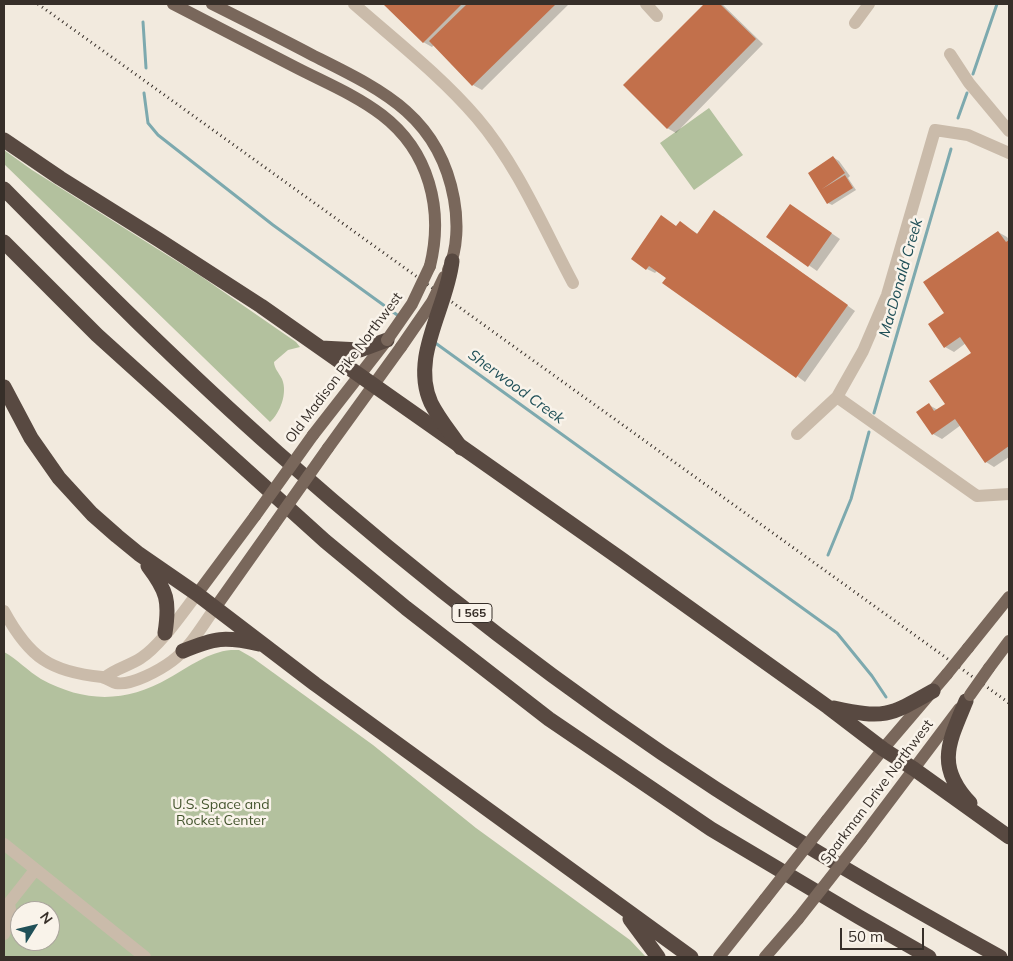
<!DOCTYPE html>
<html>
<head>
<meta charset="utf-8">
<style>
  body { margin:0 }
  #map { position:relative; width:1013px; height:961px; overflow:hidden; background:#f2eade; font-family:Mulish,sans-serif }
  canvas { display:block }
  .frame { position:absolute; inset:0; border:5px solid #372f29; pointer-events:none }
  .north { position:absolute; left:10px; top:901px; width:50px; height:50px; box-sizing:border-box; background:#f9f3ea; border:1px solid #aba59d; border-radius:50%; rotate:54deg; font-size:14px; font-weight:700; line-height:20px; text-align:center; color:#372f29 }
  .north::after { content:''; display:block; margin:auto; width:18px; height:22px; background:#205058; clip-path:polygon(50% 0,100% 100%,50% 72%,0 100%) }
  .scale { position:absolute; left:840px; top:928px; width:84px; height:22px; box-sizing:border-box; border:2px solid #372f29; border-top:0; padding-left:6px; font-size:15px; line-height:18px; white-space:nowrap; color:#372f29; -webkit-text-stroke:4px #f9f3ea; paint-order:stroke }
</style>
</head>
<body>
<div id="map">
<canvas width="1013" height="961"></canvas>
<div class="frame"></div>
<div class="north">N</div>
<div class="scale">50 m</div>
</div>
<script>
const ctx = document.querySelector('canvas').getContext('2d');
ctx.lineJoin = 'round';
function fill(path, color) {
  ctx.fillStyle = color;
  ctx.fill(path, 'evenodd');
}
function trace(path, color, width, dash) {
  ctx.strokeStyle = color;
  ctx.lineWidth = width;
  ctx.lineCap = dash ? 'butt' : 'round';
  ctx.setLineDash(dash || []);
  ctx.stroke(path);
}
function drawText(font, color, halo, rows, align = 'center') {
  ctx.font = font + ' Mulish,sans-serif';
  ctx.lineWidth = 5;
  ctx.setLineDash([]);
  ctx.textBaseline = 'middle';
  ctx.strokeStyle = halo;
  ctx.fillStyle = color;
  for (const [text, x, y, turn = 0] of rows) {
    ctx.save();
    ctx.translate(x, y);
    ctx.rotate((+turn || 0) * Math.PI / 180);
    ctx.textAlign = isNaN(turn) ? turn : align;
    if (halo) ctx.strokeText(text, 0, 0);
    ctx.fillText(text, 0, 0);
    ctx.restore();
  }
}
fill(new Path2D(`
  M 709,108 L 743,155 L 694,190 L 660,143 Z
  M 4,150 L 32,170 L 202,277 L 296,342 L 300,347 L 288,350 L 274,362 C 274,368 279,373 282,379 C 288,393 280,413 270,422 L 4,164 Z
  M 231,650 L 239,650 L 253,658 L 373,745 L 476,828 L 630,940 L 646,957 L 4,957 L 4,652 C 17,659 28,671 41,679 C 85,703 126,703 169,678 C 189,667 208,652 231,650 ZM 20,911 L 50,911 L 50,941 L 20,941 Z`), '#b3c19e');
fill(new Path2D(`
  M 385,4 L 569,4 L 482,90 L 473,85 L 434,45 L 432,47 L 423,42 Z
  M 705,4 L 722,4 L 763,44 L 676,133 L 667,128 L 625,85 Z
  M 833,157 L 839,161 L 850,176 L 848,178 L 856,190 L 832,205 L 828,203 L 820,189 Z
  M 790,205 L 840,239 L 817,271 L 768,237 Z
  M 723,216 L 855,311 L 805,382 L 657,271 L 655,273 L 647,269 L 662,217 L 677,227 L 688,228 L 698,234 Z
  M 998,232 L 1007,237 L 1009,240 L 1009,457 L 994,467 L 986,462 L 961,425 L 942,439 L 933,434 L 929,405 L 938,410 L 946,404 L 973,353 L 966,343 L 954,352 L 945,347 L 946,313 Z`), '#0003');
trace(new Path2D(`
  M 143,22 L 146,68
  M 973,74 L 997,4
  M 144,93 L 148,123 L 158,135 L 273,225 L 400,317
  M 958,118 L 967,93
  M 434,342 L 837,633 L 872,676 L 886,697
  M 874,413 L 951,149
  M 828,555 L 851,499 L 869,432`), '#7da9ae', 3);
fill(new Path2D(`
  M 383,4 L 462,4 L 423,43 Z
  M 467,4 L 556,4 L 472,86 L 429,41 Z
  M 704,4 L 720,4 L 756,39 L 667,129 L 623,85 Z
  M 833,156 L 845,173 L 822,189 L 845,175 L 853,188 L 827,204 L 808,173 Z
  M 790,204 L 832,233 L 808,267 L 766,237 Z
  M 714,210 L 848,305 L 796,378 L 662,283 L 666,278 L 649,266 L 646,270 L 631,259 L 661,215 L 676,226 L 680,221 L 697,234 Z
  M 998,231 L 1006,242 L 1009,240 L 1009,446 L 985,463 L 955,419 L 932,435 L 916,412 L 929,403 L 934,411 L 945,404 L 929,381 L 971,353 L 960,337 L 944,348 L 928,324 L 944,313 L 923,282 Z`), '#c2704b');
trace(new Path2D(`
  M 354,4 C 396,41 441,76 477,118 C 518,166 544,229 573,283
  M 646,4 L 657,16
  M 855,23 L 869,4
  M 950,54 L 969,83 L 1009,131
  M 837,397 L 977,496 L 1009,494
  M 797,434 L 837,397 L 863,351 L 887,295 L 935,130 L 968,135 L 1009,153
  M 4,611 C 29,657 50,672 102,677 C 107,678 111,682 116,683 C 131,686 160,670 172,661 C 190,648 202,626 215,608
  M 104,678 C 116,668 129,666 141,658 C 160,646 183,612 197,594
  M 4,844 L 145,957
  M 4,934 L 11,916 L 9,903 L 35,870`), '#cabbaa', 12);
trace(new Path2D(`
  M 173,4 C 214,25 254,46 295,67 C 324,82 356,95 382,115 C 429,151 444,209 430,266
  M 212,4 C 246,21 280,38 314,56 C 382,90 439,116 454,199 C 458,221 458,249 448,270
  M 313,435 L 387,340
  M 328,448 L 401,347
  M 197,594 L 255,516
  M 215,608 L 273,526
  M 968,648 L 1009,597
  M 989,668 L 1009,641
  M 827,820 L 883,749 L 947,674
  M 861,839 L 959,709
  M 719,957 L 765,899
  M 765,957 L 798,919`), '#79675b', 12);
trace(new Path2D(`
  M 4,140 L 60,178 L 159,240 L 261,306 L 621,559 L 828,707 L 883,749 L 914,769 L 1009,837
  M 4,189 C 93,279 183,369 278,453 C 416,575 562,689 716,789 C 809,849 904,904 1000,957
  M 4,242 L 97,335 L 325,541 L 406,608 L 549,719 L 711,829 L 859,917 L 929,957
  M 321,348 L 360,350 L 387,340
  M 4,387 L 31,438 L 59,478 L 92,514 L 117,536 L 139,554 L 197,594 L 315,684 L 691,957
  M 148,566 C 167,591 170,601 165,633
  M 183,651 C 215,638 224,636 259,644
  M 966,701 C 949,742 935,766 970,803
  M 834,708 C 884,719 889,716 933,691
  M 630,919 L 658,957`), '#584941', 15);
trace(new Path2D(`
  M 38,4 L 1009,703`), '#372f29', 3, [1, 4]);
trace(new Path2D(`
  M 387,340 L 412,304 L 430,266
  M 401,347 L 432,302 L 444,277
  M 255,516 L 313,435
  M 273,526 L 328,448
  M 947,674 L 968,648
  M 970,695 L 989,668
  M 765,899 L 827,820
  M 798,919 L 861,839`), '#79675b', 12);
trace(new Path2D(`
  M 452,261 C 447,308 410,357 431,403 C 439,419 451,433 461,448`), '#584941', 15);
for (const [x, y, w] of [
  [472,613,40]
]) {
  const box = new Path2D();
  box.roundRect(x - w / 2, y - 9.5, w, 19, 4);
  ctx.fillStyle = '#f9f3ea';
  ctx.fill(box);
  trace(box, '#372f29', 1);
}
drawText('bold 12px', '#372f29', null, [
  ["I 565",472,613]
]);
drawText('14px', '#372f29', '#f9f3ea', [
  ["Old Madison Pike Northwest",344,368,-53],
  ["Sparkman Drive Northwest",877,792,-53]
]);
drawText('14px', '#44552e', '#f9f3ea', [
  ["U.S. Space and",221,805],
  ["Rocket Center",221,821]
]);
drawText('italic 15px', '#205058', '#f9f3ea', [
  ["MacDonald Creek",901,278,-74],
  ["Sherwood Creek",516,387,36]
]);
</script>
</body>
</html>
